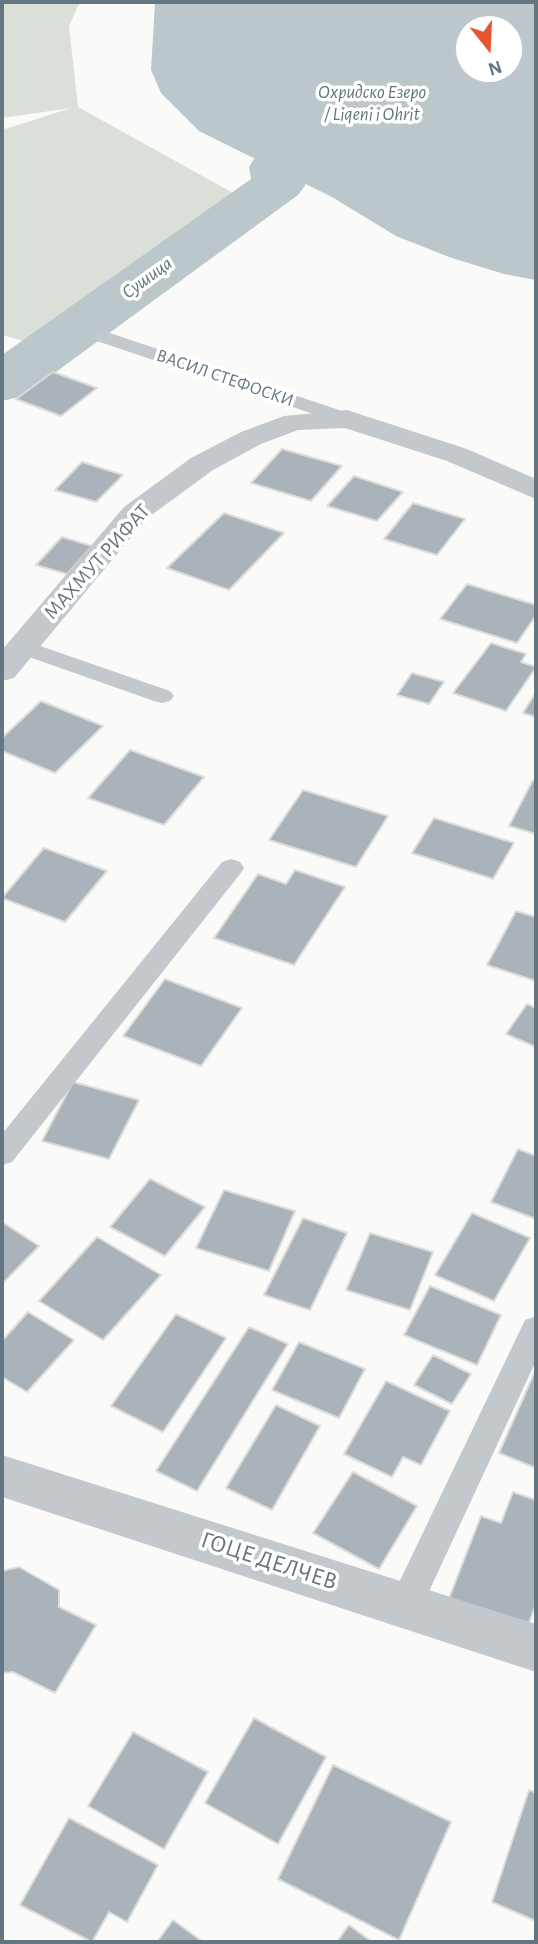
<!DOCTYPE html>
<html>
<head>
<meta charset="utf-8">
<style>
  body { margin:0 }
  #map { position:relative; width:538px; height:1944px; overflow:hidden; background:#fafaf8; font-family:"Alegreya Sans",sans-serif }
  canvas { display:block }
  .frame { position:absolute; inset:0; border:4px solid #657683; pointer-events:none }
  .north { position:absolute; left:454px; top:14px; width:70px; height:70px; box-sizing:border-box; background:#fff; border:2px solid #c1c8cd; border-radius:50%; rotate:162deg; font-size:19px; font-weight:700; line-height:28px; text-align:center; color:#657683 }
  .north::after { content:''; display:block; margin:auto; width:24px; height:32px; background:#e4572e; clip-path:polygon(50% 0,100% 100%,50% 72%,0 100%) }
</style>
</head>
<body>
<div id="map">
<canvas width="538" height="1944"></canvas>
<div class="frame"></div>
<div class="north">N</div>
</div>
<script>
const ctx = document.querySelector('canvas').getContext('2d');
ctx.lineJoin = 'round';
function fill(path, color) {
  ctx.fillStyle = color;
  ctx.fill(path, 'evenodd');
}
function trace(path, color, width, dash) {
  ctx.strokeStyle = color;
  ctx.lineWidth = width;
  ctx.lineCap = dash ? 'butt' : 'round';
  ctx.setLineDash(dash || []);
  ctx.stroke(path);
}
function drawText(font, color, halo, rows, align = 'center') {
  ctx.font = font + ' "Alegreya Sans",sans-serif';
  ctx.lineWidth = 7;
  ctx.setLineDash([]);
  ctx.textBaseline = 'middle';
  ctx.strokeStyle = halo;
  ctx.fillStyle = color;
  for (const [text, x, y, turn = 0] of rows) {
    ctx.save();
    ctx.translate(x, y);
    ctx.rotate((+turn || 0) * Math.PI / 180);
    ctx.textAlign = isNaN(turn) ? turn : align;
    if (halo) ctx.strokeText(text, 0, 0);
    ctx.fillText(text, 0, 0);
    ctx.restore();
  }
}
fill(new Path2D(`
  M 2,2 L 80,2 L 69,26 L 78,107 L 244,199 L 28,342 L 2,335 L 2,130 L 71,108 L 2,118 Z`), '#dadfd7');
fill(new Path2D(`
  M 155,2 L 536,2 L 536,280 L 504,274 L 449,257 L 396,236 L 332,197 L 199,131 L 161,93 L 151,70 ZM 468,28 L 510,28 L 510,70 L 468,70 Z`), '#bbc7cb');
fill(new Path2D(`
  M 275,151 L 294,156 L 301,167 L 306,184 L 298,195 L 23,396 L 2,401 L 2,355 L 251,179 L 249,167 L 256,156 Z`), '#bbc7cb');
const building = new Path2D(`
  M 53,372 L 97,388 L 61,416 L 16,399 Z
  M 282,449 L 342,466 L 311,501 L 251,483 Z
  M 82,462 L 123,475 L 96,502 L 55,490 Z
  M 354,476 L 403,492 L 377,521 L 327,506 Z
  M 413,503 L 465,519 L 437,555 L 384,539 Z
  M 224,513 L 284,533 L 229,590 L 167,568 Z
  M 62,537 L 92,546 L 67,574 L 36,565 Z
  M 467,584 L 536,605 L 536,615 L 517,643 L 440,619 Z
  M 491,643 L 526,654 L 521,662 L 536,667 L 506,711 L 453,693 Z
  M 412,673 L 444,682 L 429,704 L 397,695 Z
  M 536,692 L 536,717 L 523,713 Z
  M 41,701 L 103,726 L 55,773 L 2,751 L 2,738 Z
  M 130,750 L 204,777 L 164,825 L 88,798 Z
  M 533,780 L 536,781 L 536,834 L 509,826 Z
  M 303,790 L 388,816 L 356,867 L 269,840 Z
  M 434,818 L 514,843 L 493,879 L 412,853 Z
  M 44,848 L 107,871 L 65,922 L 2,898 Z
  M 295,870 L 345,887 L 294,965 L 214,938 L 258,874 L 286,884 Z
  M 516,911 L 536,917 L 536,981 L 487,965 Z
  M 165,979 L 242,1008 L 201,1066 L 123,1036 Z
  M 527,1004 L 536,1008 L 536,1047 L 506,1034 Z
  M 73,1082 L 139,1100 L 109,1159 L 42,1141 Z
  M 518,1149 L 536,1156 L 536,1219 L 491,1202 Z
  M 150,1179 L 205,1207 L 165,1256 L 110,1227 Z
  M 224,1190 L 295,1211 L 269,1271 L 196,1248 Z
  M 472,1213 L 530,1238 L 494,1301 L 435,1275 Z
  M 303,1218 L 347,1233 L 310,1310 L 264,1295 Z
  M 2,1222 L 39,1246 L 2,1284 Z
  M 370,1233 L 433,1252 L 410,1310 L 346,1290 Z
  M 97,1237 L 161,1275 L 103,1340 L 39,1301 Z
  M 430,1286 L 501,1315 L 477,1365 L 404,1335 Z
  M 28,1312 L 74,1340 L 27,1392 L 2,1377 L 2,1341 Z
  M 176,1314 L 226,1338 L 163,1432 L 111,1406 Z
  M 249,1327 L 288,1344 L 197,1491 L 156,1471 Z
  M 299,1342 L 365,1369 L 339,1418 L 272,1390 Z
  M 433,1355 L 471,1374 L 452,1404 L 414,1385 Z
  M 536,1369 L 536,1468 L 499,1453 Z
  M 386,1381 L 450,1411 L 421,1465 L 403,1457 L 392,1477 L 344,1454 Z
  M 276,1405 L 320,1426 L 272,1510 L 226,1488 Z
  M 353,1472 L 417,1506 L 379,1569 L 313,1533 Z
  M 513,1492 L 536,1500 L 536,1603 L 526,1632 L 448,1601 L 481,1516 L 501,1523 Z
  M 19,1567 L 59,1590 L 59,1607 L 96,1625 L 55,1693 L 13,1672 L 2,1673 L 2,1571 Z
  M 254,1718 L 326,1757 L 278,1844 L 205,1803 Z
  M 133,1732 L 208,1772 L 164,1849 L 88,1806 Z
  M 333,1765 L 451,1822 L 399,1940 L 278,1879 Z
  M 529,1790 L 536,1793 L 536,1921 L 492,1902 Z
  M 69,1818 L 158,1865 L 127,1922 L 109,1912 L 92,1942 L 20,1905 Z
  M 173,1920 L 203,1942 L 157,1942 Z
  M 349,1925 L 372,1942 L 337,1942 Z`);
fill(building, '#aab3b9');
trace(building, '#dcdcda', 2);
fill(new Path2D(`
  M 104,331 L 354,415 L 357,419 L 354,423 L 340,423 L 97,341 L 95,337 L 97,333 Z
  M 23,640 L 170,691 L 174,696 L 170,701 L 162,703 L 154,701 L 15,652 L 12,647 L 15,642 Z
  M 231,859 L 240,862 L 244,868 L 240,874 L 12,1162 L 2,1165 L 2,1134 L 222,862 Z
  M 536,1316 L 536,1361 L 418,1615 L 406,1620 L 394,1615 L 389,1604 L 394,1593 L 525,1320 Z`), '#c3c8cc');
fill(new Path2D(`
  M 347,410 L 467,449 L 536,479 L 536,499 L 447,461 L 345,428 L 298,430 L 261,444 L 213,470 L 146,519 L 14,678 L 2,681 L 2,650 L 124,507 L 191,458 L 241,432 L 284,416 Z
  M 2,1455 L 536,1624 L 536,1672 L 2,1497 Z`), '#c3c8cc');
drawText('18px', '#657683', '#fff', [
  ["ВАСИЛ СТЕФОСКИ",225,378,19]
]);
drawText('italic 19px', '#60757c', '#fff', [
  ["Охридско Езеро",372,92],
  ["/ Liqeni i Ohrit",372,114],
  ["Сушица",147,278,-36]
]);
drawText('21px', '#657683', '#fff', [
  ["МАХМУТ РИФАТ",97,562,-48]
]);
drawText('24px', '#657683', '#fff', [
  ["ГОЦЕ ДЕЛЧЕВ",269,1561,18]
]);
</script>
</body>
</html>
